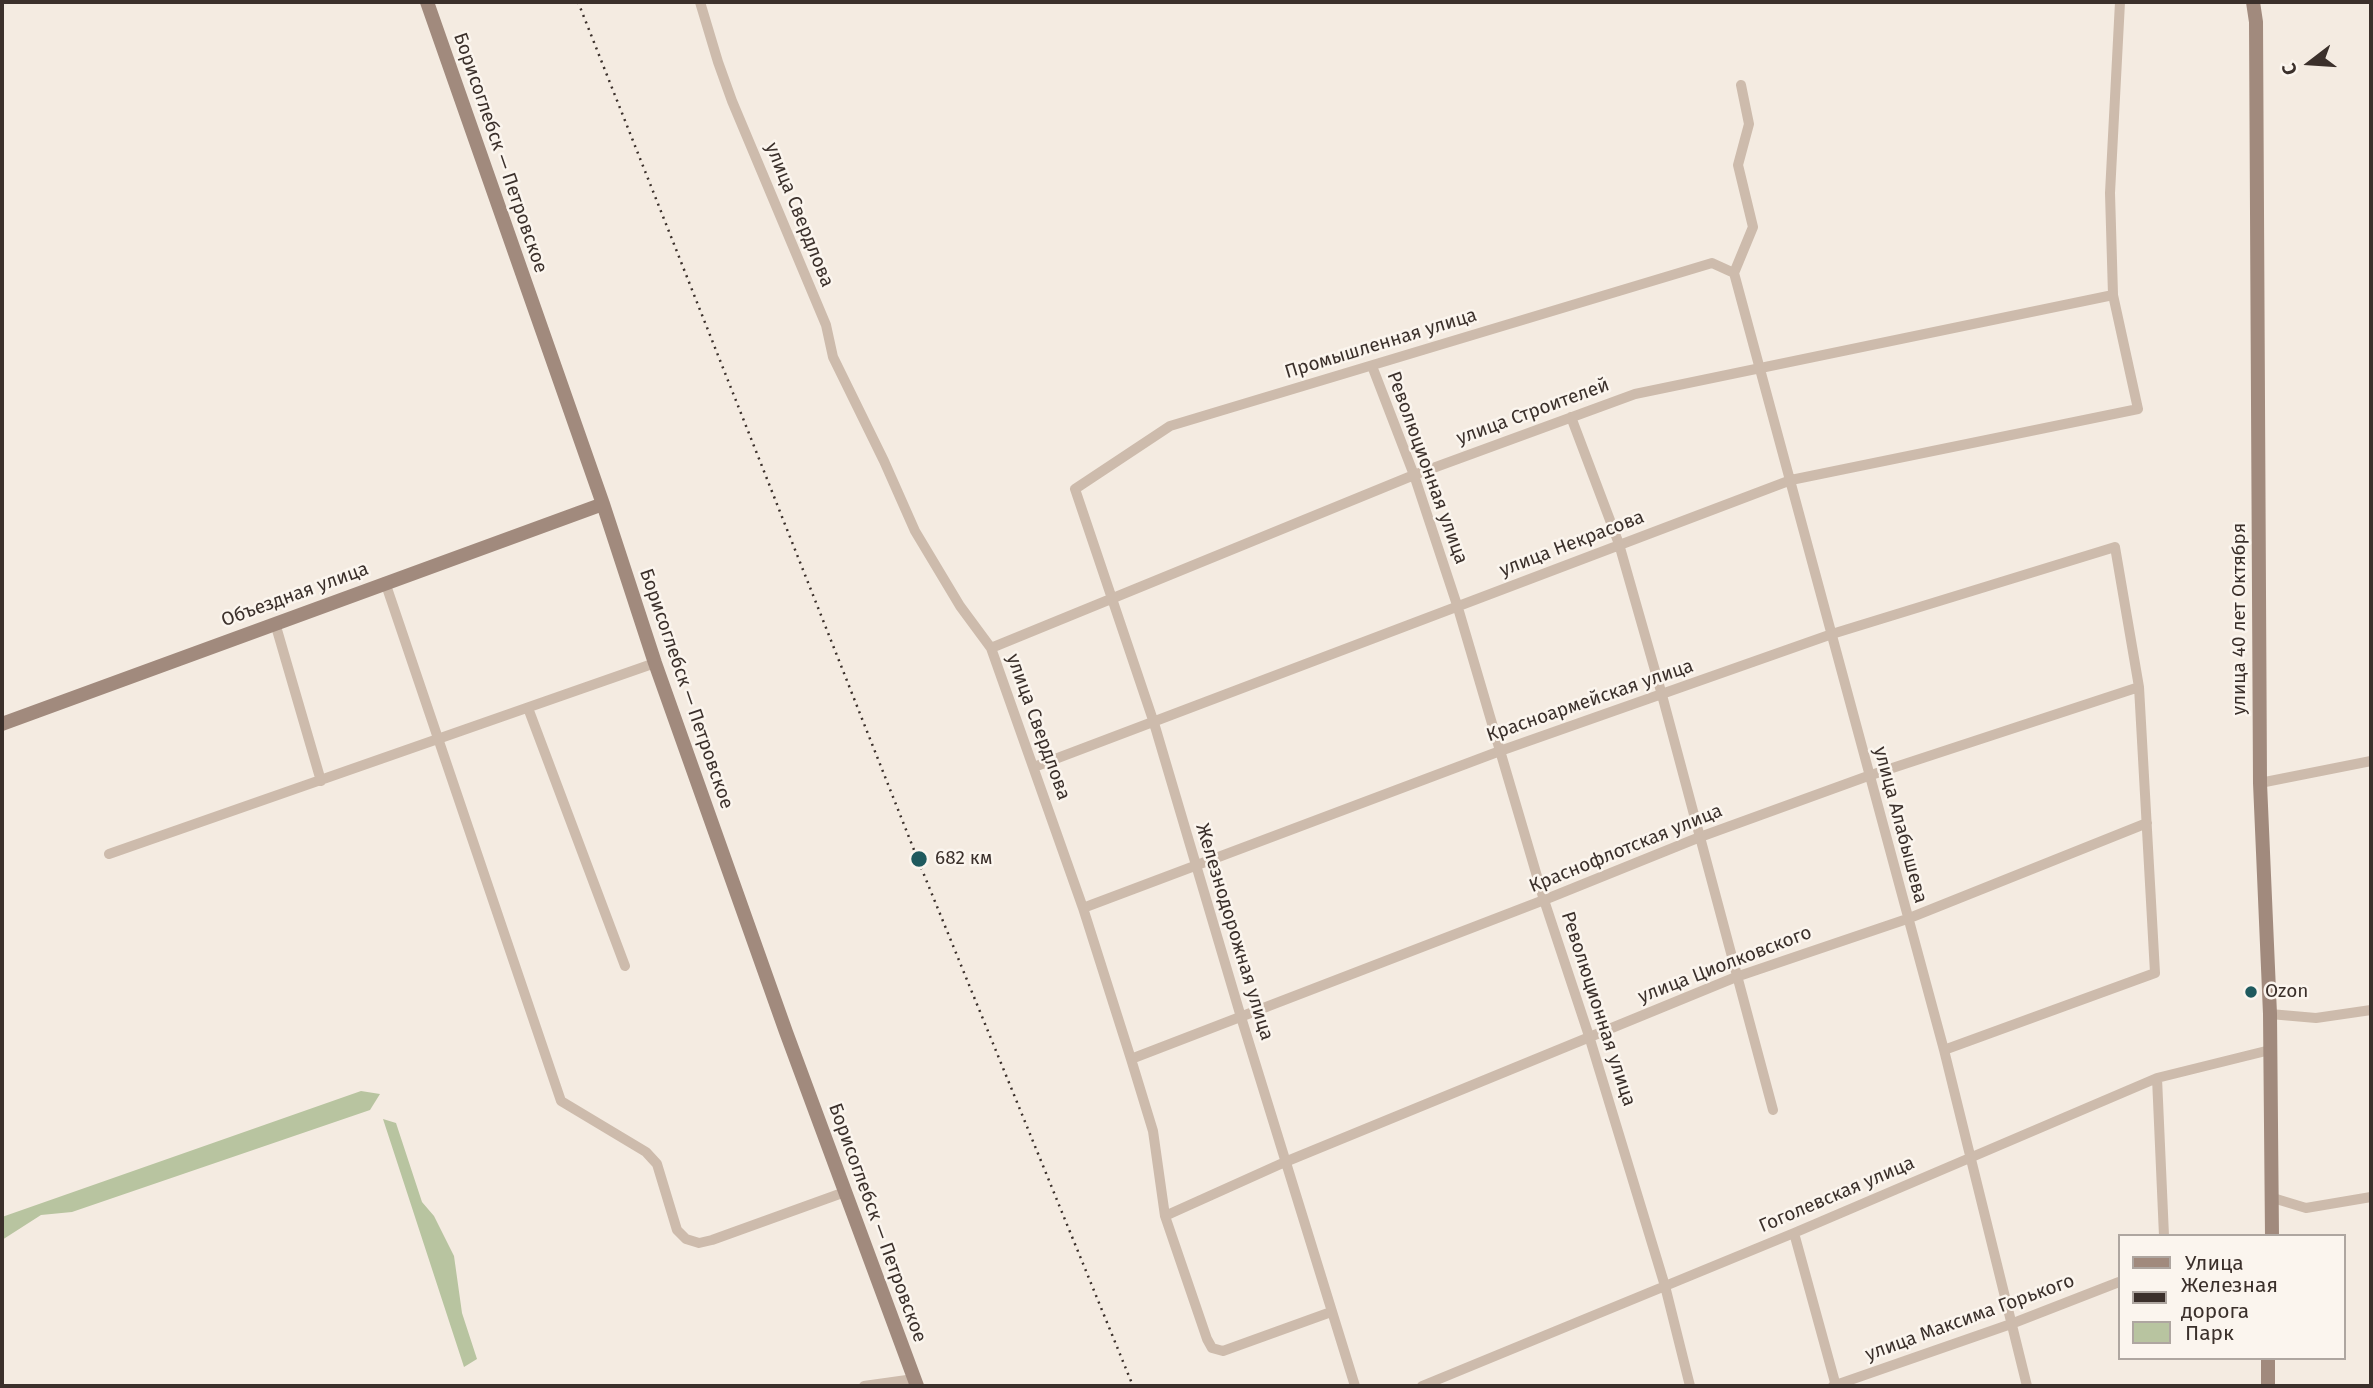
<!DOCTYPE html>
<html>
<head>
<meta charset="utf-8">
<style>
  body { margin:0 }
  #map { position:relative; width:2373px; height:1388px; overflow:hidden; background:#f4ebe1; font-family:"Fira Sans",sans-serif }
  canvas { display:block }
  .frame { position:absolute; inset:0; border:4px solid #3b302b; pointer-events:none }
  .legend { position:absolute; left:2118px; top:1234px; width:228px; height:126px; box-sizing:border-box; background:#fbf5ee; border:2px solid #aea6a0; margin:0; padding:9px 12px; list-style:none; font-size:21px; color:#3b302b }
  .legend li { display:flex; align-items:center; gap:14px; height:35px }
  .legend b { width:35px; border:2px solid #aea6a0 }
  .north { position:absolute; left:2275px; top:28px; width:70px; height:70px; -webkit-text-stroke:5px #fbf5ee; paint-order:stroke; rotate:253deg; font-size:19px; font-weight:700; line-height:28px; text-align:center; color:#3b302b }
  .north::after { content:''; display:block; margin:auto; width:24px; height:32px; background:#3b302b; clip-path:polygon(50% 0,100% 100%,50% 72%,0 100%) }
</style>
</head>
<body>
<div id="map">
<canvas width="2373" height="1388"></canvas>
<div class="frame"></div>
<ul class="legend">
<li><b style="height:9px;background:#a18a7d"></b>Улица</li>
<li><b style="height:9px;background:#3b302b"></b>Железная дорога</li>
<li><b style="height:19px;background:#b8c4a0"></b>Парк</li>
</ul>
<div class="north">С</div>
</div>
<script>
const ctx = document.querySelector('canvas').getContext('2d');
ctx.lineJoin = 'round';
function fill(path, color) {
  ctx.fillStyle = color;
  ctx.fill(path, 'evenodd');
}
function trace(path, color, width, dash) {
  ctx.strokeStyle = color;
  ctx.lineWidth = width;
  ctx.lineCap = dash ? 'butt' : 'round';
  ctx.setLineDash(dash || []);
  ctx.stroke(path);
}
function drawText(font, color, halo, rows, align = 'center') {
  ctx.font = font + ' "Fira Sans",sans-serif';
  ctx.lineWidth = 5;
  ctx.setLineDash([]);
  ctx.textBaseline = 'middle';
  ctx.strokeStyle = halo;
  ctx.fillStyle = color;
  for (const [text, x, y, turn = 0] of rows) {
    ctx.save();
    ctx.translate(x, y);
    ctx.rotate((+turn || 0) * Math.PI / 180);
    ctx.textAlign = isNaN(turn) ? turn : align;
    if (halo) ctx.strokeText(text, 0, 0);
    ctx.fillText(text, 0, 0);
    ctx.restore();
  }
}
fill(new Path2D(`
  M 361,1091 L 380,1094 L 370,1110 L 72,1212 L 41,1215 L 2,1240 L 2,1217 Z
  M 383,1119 L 396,1123 L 422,1202 L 434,1216 L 454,1256 L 462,1313 L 477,1359 L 464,1367 Z`), '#b8c4a0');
trace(new Path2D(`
  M 700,2 L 718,62 L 732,101 L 826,325 L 833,357 L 884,461 L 915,531 L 960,606 L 991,648 L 1083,908 L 1131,1059 L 1153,1131 L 1165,1216 L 1207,1339 L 1212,1348 L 1223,1351 L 1331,1312
  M 1741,85 L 1749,124 L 1738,165 L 1753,227 L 1734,273 L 1944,1050 L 2027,1386
  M 1372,366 L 1414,475 L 1458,608 L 1544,900 L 1589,1036 L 1665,1286 L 1690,1386
  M 1571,417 L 1619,544 L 1662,695 L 1773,1110
  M 385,582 L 561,1101 L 646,1152 L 657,1164 L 677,1230 L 686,1239 L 699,1243 L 712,1240 L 845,1192
  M 275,623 L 321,781
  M 991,648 L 1414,475 L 1635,394 L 2113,295
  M 528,708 L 625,966
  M 1034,767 L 1791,480 L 2138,409 L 2113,295 L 2110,193 L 2120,2
  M 2260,783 L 2371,761
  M 109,854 L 655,663
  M 1083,908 L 1500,751 L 1832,634 L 2115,547 L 2139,687 L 2155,973 L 1944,1050
  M 2270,1014 L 2316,1018 L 2371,1010
  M 1131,1059 L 1544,900 L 1700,837 L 1868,776 L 2139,687
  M 2157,1078 L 2164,1236
  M 2273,1198 L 2306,1208 L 2371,1197
  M 1165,1216 L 1285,1162 L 1736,977 L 1907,919 L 2147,823
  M 1794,1233 L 1836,1386
  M 864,1386 L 914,1379
  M 1355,1386 L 1241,1017 L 1154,723 L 1075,489 L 1170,426 L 1712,263 L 1734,273
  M 1422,1386 L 1794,1233 L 2157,1078 L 2270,1050
  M 1833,1386 L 2011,1324 L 2119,1282`), '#cdbbac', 10);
trace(new Path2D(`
  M 427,2 L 603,504 L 655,663 L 786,1032 L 917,1386
  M 2253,2 L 2256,22 L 2260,783 L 2270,1014 L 2272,1236
  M 2,724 L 603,504
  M 2268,1386 L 2268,1358`), '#a18a7d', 14);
trace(new Path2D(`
  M 578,2 L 918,860 L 1133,1386`), '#3b302b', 2.5, [2, 5]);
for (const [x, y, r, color] of [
  [919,859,9,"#1f5a5e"],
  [2251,992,7,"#1f5a5e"]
]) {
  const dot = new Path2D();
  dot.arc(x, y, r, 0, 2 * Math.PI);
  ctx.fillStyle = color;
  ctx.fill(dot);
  trace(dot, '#fbf5ee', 2.5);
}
drawText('19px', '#3b302b', '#fbf5ee', [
  ["Борисоглебск — Петровское",500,153,71],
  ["улица Свердлова",799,215,68],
  ["Промышленная улица",1381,344,-17],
  ["улица Строителей",1533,412,-20],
  ["Революционная улица",1427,468,70],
  ["улица Некрасова",1572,544,-21],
  ["Объездная улица",295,595,-20],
  ["улица 40 лет Октября",2240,619,-90],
  ["Борисоглебск — Петровское",686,689,71],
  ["Красноармейская улица",1590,701,-19],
  ["улица Свердлова",1038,727,70],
  ["улица Алабышева",1900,825,75],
  ["Краснофлотская улица",1626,849,-22],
  ["Железнодорожная улица",1234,932,73],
  ["улица Циолковского",1725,965,-21],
  ["Революционная улица",1598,1009,72],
  ["Гоголевская улица",1837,1195,-23],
  ["Борисоглебск — Петровское",877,1223,70],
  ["улица Максима Горького",1970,1318,-20]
]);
drawText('19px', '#3b302b', '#fbf5ee', [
  ["682 км",935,859],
  ["Ozon",2265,992]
], 'left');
</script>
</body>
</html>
